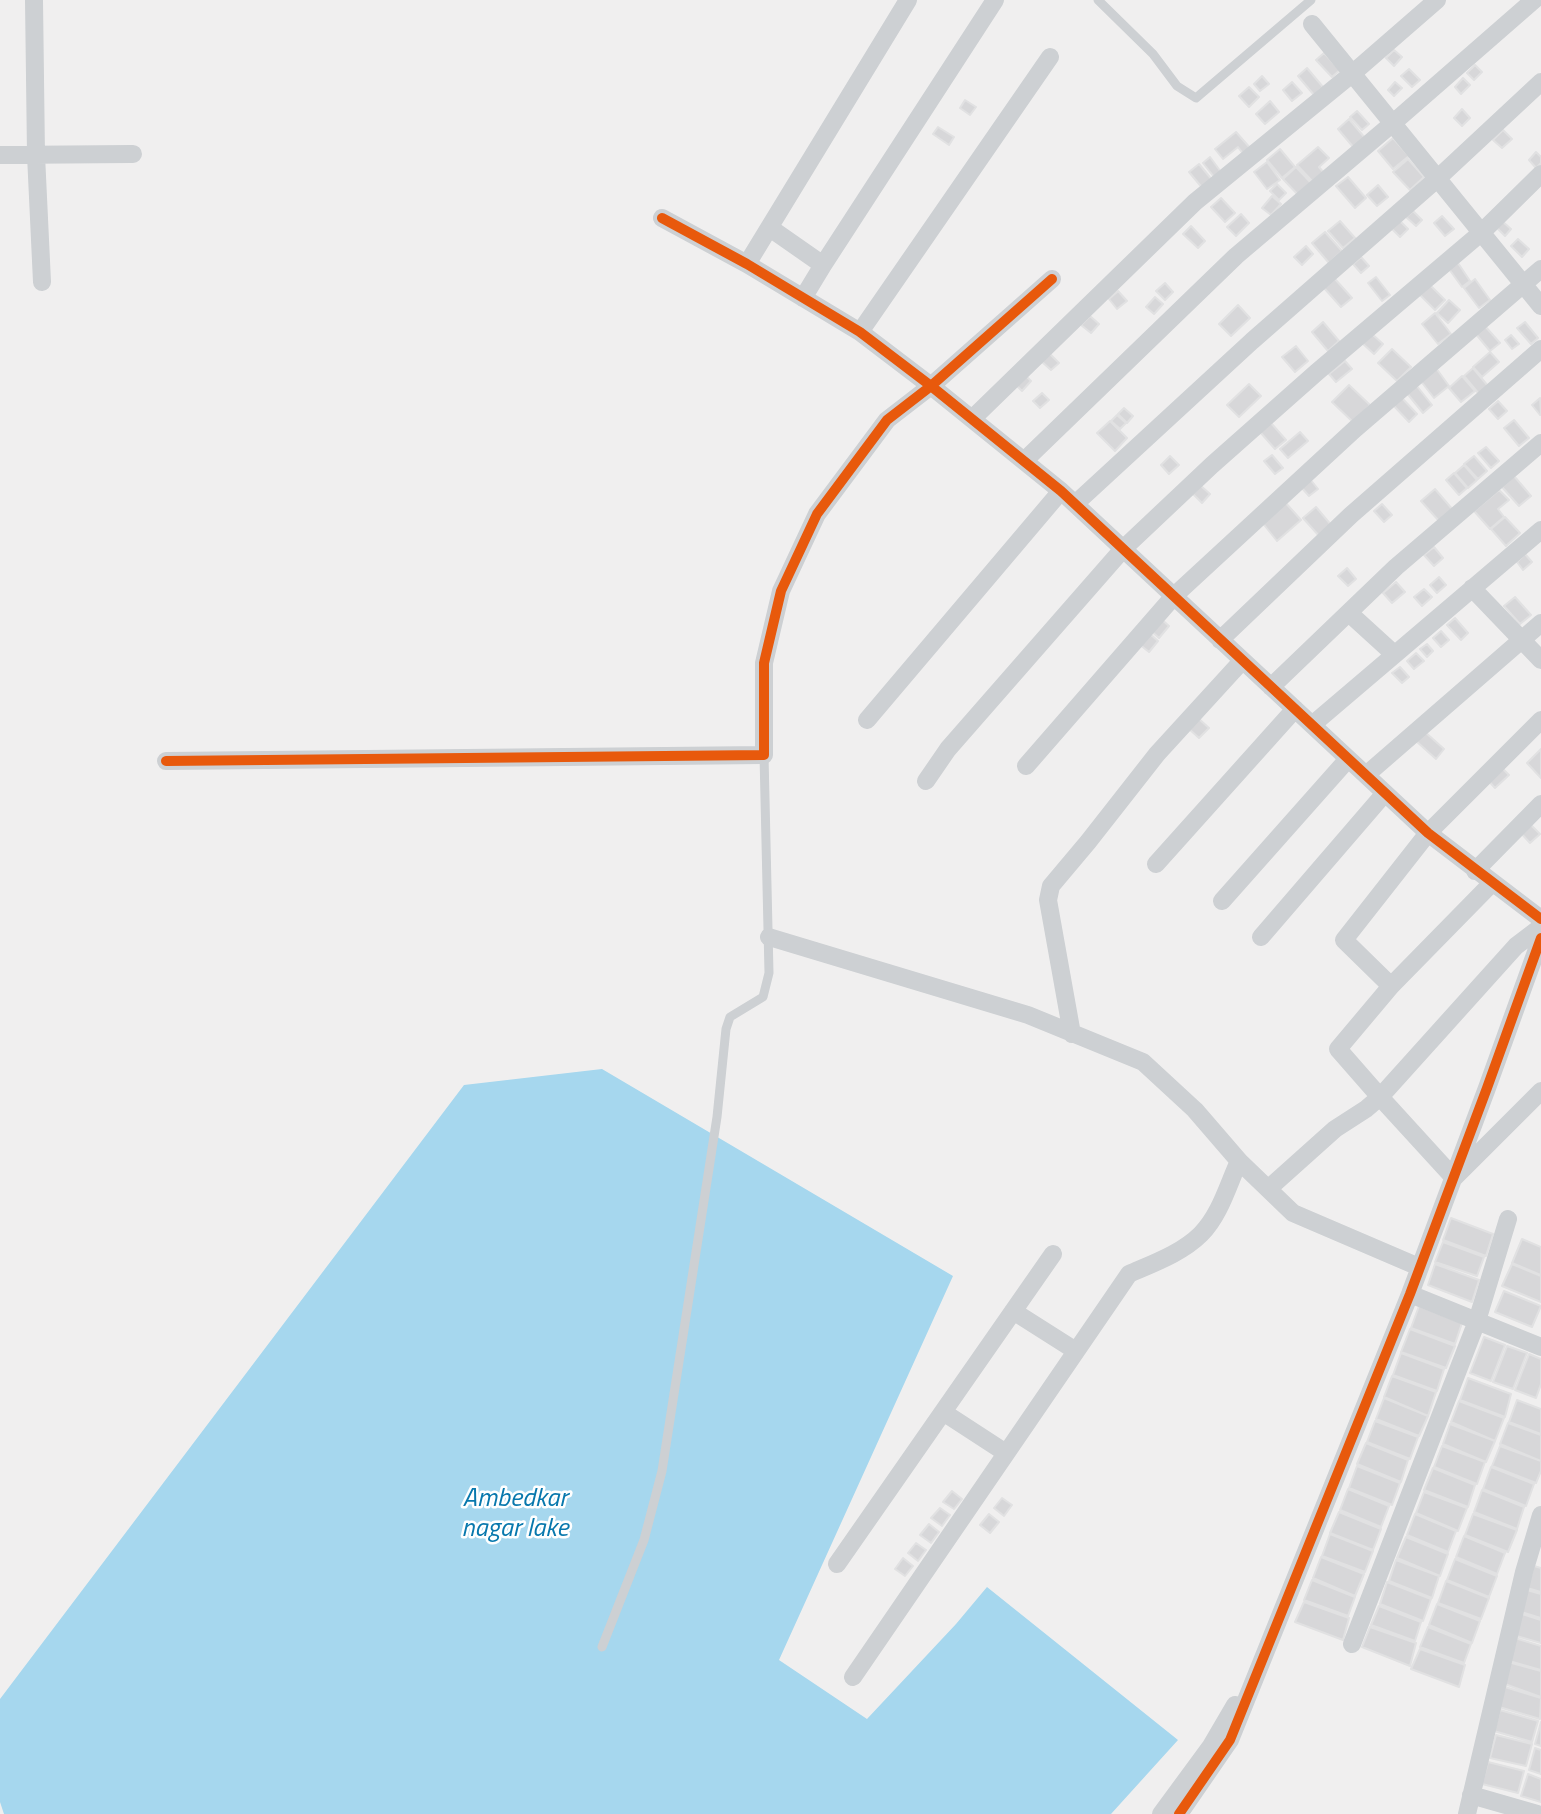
<!DOCTYPE html>
<html>
<head>
<meta charset="utf-8">
<style>
  body { margin:0 }
  canvas { display:block; background:#f0efef }
</style>
</head>
<body>
<canvas width="1541" height="1814"></canvas>
<script>
const ctx = document.querySelector('canvas').getContext('2d');
ctx.lineJoin = 'round';
function fill(path, color) {
  ctx.fillStyle = color;
  ctx.fill(path, 'evenodd');
}
function trace(path, color, width, dash) {
  ctx.strokeStyle = color;
  ctx.lineWidth = width;
  ctx.lineCap = dash ? 'butt' : 'round';
  ctx.setLineDash(dash || []);
  ctx.stroke(path);
}
function drawText(font, color, halo, rows, align = 'center') {
  ctx.font = font + ' "Titillium Web",sans-serif';
  ctx.lineWidth = 5;
  ctx.setLineDash([]);
  ctx.textBaseline = 'middle';
  ctx.strokeStyle = halo;
  ctx.fillStyle = color;
  for (const [text, x, y, turn = 0] of rows) {
    ctx.save();
    ctx.translate(x, y);
    ctx.rotate((+turn || 0) * Math.PI / 180);
    ctx.textAlign = isNaN(turn) ? turn : align;
    if (halo) ctx.strokeText(text, 0, 0);
    ctx.fillText(text, 0, 0);
    ctx.restore();
  }
}
fill(new Path2D(`
  M 602,1069 L 953,1276 L 779,1660 L 867,1719 L 956,1624 L 987,1587 L 1178,1740 L 1111,1814 L 4,1814 L 0,1802 L 0,1699 L 464,1085 Z`), '#a6d7ee');
const building = new Path2D(`
  M 1394,50 L 1402,57 L 1394,66 L 1386,58 Z
  M 1324,53 L 1340,70 L 1332,77 L 1316,60 Z
  M 1475,65 L 1482,72 L 1474,80 L 1467,73 Z
  M 1307,68 L 1323,87 L 1314,95 L 1298,76 Z
  M 1409,69 L 1420,80 L 1412,87 L 1401,76 Z
  M 1262,76 L 1269,84 L 1260,91 L 1254,84 Z
  M 1463,78 L 1470,85 L 1461,94 L 1455,87 Z
  M 1292,82 L 1302,93 L 1292,101 L 1283,90 Z
  M 1395,82 L 1402,88 L 1394,96 L 1388,90 Z
  M 1249,87 L 1259,97 L 1249,107 L 1239,96 Z
  M 965,100 L 976,107 L 970,115 L 960,108 Z
  M 1270,101 L 1279,112 L 1265,124 L 1256,114 Z
  M 1462,109 L 1470,118 L 1462,126 L 1454,118 Z
  M 1357,111 L 1369,124 L 1362,130 L 1350,117 Z
  M 1349,119 L 1365,138 L 1354,148 L 1338,129 Z
  M 938,127 L 954,137 L 949,145 L 933,134 Z
  M 1503,130 L 1512,139 L 1502,148 L 1493,140 Z
  M 1236,132 L 1251,149 L 1244,155 L 1238,147 L 1223,159 L 1215,149 Z
  M 1393,138 L 1409,156 L 1393,169 L 1378,151 Z
  M 1318,147 L 1329,158 L 1319,167 L 1324,173 L 1313,182 L 1297,165 Z
  M 1280,149 L 1295,167 L 1282,178 L 1267,160 Z
  M 1536,152 L 1541,157 L 1541,163 L 1536,168 L 1529,160 Z
  M 1210,157 L 1221,172 L 1214,177 L 1203,163 Z
  M 1408,159 L 1424,177 L 1410,190 L 1393,172 Z
  M 1267,162 L 1280,180 L 1267,189 L 1254,172 Z
  M 1199,164 L 1213,181 L 1204,190 L 1189,172 Z
  M 1296,167 L 1314,186 L 1301,198 L 1283,179 Z
  M 1348,177 L 1366,198 L 1355,208 L 1336,186 Z
  M 1277,184 L 1286,193 L 1279,200 L 1270,191 Z
  M 1378,185 L 1388,197 L 1377,206 L 1367,195 Z
  M 1272,196 L 1281,204 L 1271,215 L 1262,208 Z
  M 1221,198 L 1235,213 L 1225,222 L 1211,207 Z
  M 1413,211 L 1422,220 L 1416,226 L 1406,217 Z
  M 1241,214 L 1249,223 L 1236,236 L 1227,227 Z
  M 1442,216 L 1454,229 L 1445,236 L 1434,223 Z
  M 1340,221 L 1355,238 L 1343,248 L 1328,231 Z
  M 1400,221 L 1408,229 L 1400,237 L 1392,229 Z
  M 1502,221 L 1511,229 L 1505,236 L 1496,227 Z
  M 1191,226 L 1205,241 L 1198,248 L 1183,234 Z
  M 1325,232 L 1342,251 L 1329,263 L 1312,243 Z
  M 1518,239 L 1529,249 L 1522,257 L 1511,246 Z
  M 1306,246 L 1313,254 L 1302,265 L 1294,257 Z
  M 1361,257 L 1369,266 L 1361,273 L 1353,264 Z
  M 1458,263 L 1470,281 L 1462,287 L 1449,269 Z
  M 1376,277 L 1390,295 L 1382,301 L 1368,283 Z
  M 1335,279 L 1352,298 L 1341,307 L 1324,288 Z
  M 1475,279 L 1490,300 L 1479,308 L 1464,288 Z
  M 1165,283 L 1173,292 L 1165,300 L 1156,291 Z
  M 1430,285 L 1445,300 L 1435,310 L 1420,295 Z
  M 1118,291 L 1127,301 L 1117,309 L 1109,299 Z
  M 1155,297 L 1163,304 L 1154,314 L 1146,307 Z
  M 1449,300 L 1460,310 L 1448,323 L 1437,313 Z
  M 1238,305 L 1250,318 L 1231,336 L 1219,324 Z
  M 1435,313 L 1451,334 L 1438,344 L 1422,324 Z
  M 1090,316 L 1099,324 L 1091,333 L 1081,325 Z
  M 1323,322 L 1339,341 L 1328,351 L 1312,332 Z
  M 1525,322 L 1538,338 L 1531,344 L 1517,328 Z
  M 1484,325 L 1500,343 L 1490,351 L 1475,333 Z
  M 1372,334 L 1383,344 L 1374,354 L 1362,343 Z
  M 1511,335 L 1519,344 L 1512,349 L 1505,340 Z
  M 1296,346 L 1308,361 L 1295,372 L 1282,357 Z
  M 1392,349 L 1411,367 L 1397,381 L 1378,363 Z
  M 1490,352 L 1499,362 L 1482,377 L 1473,367 Z
  M 1049,353 L 1059,363 L 1051,370 L 1041,361 Z
  M 1345,361 L 1352,369 L 1336,382 L 1329,374 Z
  M 1436,368 L 1449,386 L 1434,398 L 1420,380 Z
  M 1473,368 L 1488,386 L 1479,394 L 1464,376 Z
  M 1025,375 L 1031,381 L 1022,391 L 1016,385 Z
  M 1462,376 L 1475,391 L 1461,402 L 1449,388 Z
  M 1249,384 L 1261,396 L 1239,417 L 1227,405 Z
  M 1349,385 L 1370,405 L 1354,423 L 1332,402 Z
  M 1416,385 L 1432,405 L 1423,413 L 1406,392 Z
  M 1042,393 L 1049,400 L 1040,408 L 1033,401 Z
  M 1401,397 L 1417,414 L 1409,422 L 1393,405 Z
  M 1540,398 L 1541,414 L 1540,415 L 1532,405 Z
  M 1498,401 L 1507,411 L 1498,419 L 1489,409 Z
  M 1124,408 L 1133,416 L 1127,423 L 1118,414 Z
  M 1117,415 L 1126,423 L 1120,429 L 1111,421 Z
  M 1514,420 L 1529,438 L 1519,446 L 1504,428 Z
  M 1110,421 L 1127,438 L 1115,451 L 1097,433 Z
  M 1271,423 L 1286,440 L 1275,449 L 1260,432 Z
  M 1300,432 L 1308,441 L 1288,458 L 1280,449 Z
  M 1486,447 L 1499,461 L 1491,468 L 1478,453 Z
  M 1272,455 L 1283,468 L 1275,474 L 1264,461 Z
  M 1170,456 L 1179,465 L 1169,474 L 1161,465 Z
  M 1474,456 L 1487,471 L 1478,479 L 1464,464 Z
  M 1464,465 L 1477,480 L 1468,488 L 1455,473 Z
  M 1454,473 L 1467,488 L 1459,495 L 1446,480 Z
  M 1514,476 L 1531,496 L 1519,506 L 1502,487 Z
  M 1310,479 L 1318,489 L 1309,496 L 1301,487 Z
  M 1201,486 L 1210,494 L 1202,503 L 1193,494 Z
  M 1435,489 L 1453,510 L 1439,521 L 1421,501 Z
  M 1499,490 L 1509,500 L 1498,509 L 1504,517 L 1490,529 L 1474,511 Z
  M 1284,501 L 1301,520 L 1277,541 L 1261,521 Z
  M 1382,504 L 1392,515 L 1384,522 L 1374,511 Z
  M 1316,507 L 1332,526 L 1320,537 L 1303,518 Z
  M 1505,517 L 1520,533 L 1506,546 L 1491,529 Z
  M 1434,547 L 1443,558 L 1434,566 L 1424,555 Z
  M 1525,554 L 1532,562 L 1523,570 L 1517,562 Z
  M 1347,568 L 1356,579 L 1348,586 L 1338,576 Z
  M 1439,577 L 1446,585 L 1437,593 L 1430,585 Z
  M 1396,582 L 1405,592 L 1392,603 L 1383,593 Z
  M 1424,589 L 1432,597 L 1422,606 L 1414,597 Z
  M 1515,597 L 1531,615 L 1520,624 L 1504,606 Z
  M 1160,618 L 1169,626 L 1159,638 L 1150,630 Z
  M 1455,618 L 1468,633 L 1461,640 L 1447,625 Z
  M 1441,631 L 1449,640 L 1441,647 L 1433,638 Z
  M 1149,633 L 1158,641 L 1149,652 L 1139,644 Z
  M 1427,644 L 1433,651 L 1427,657 L 1420,649 Z
  M 1416,653 L 1424,661 L 1414,669 L 1407,661 Z
  M 1400,667 L 1409,677 L 1402,683 L 1392,673 Z
  M 1198,718 L 1209,728 L 1199,738 L 1189,729 Z
  M 1425,732 L 1444,749 L 1436,759 L 1416,741 Z
  M 1541,749 L 1541,778 L 1527,763 Z
  M 1500,766 L 1509,775 L 1495,788 L 1486,778 Z
  M 1529,823 L 1540,834 L 1530,843 L 1520,832 Z
  M 1451,1218 L 1493,1234 L 1486,1256 L 1443,1240 Z
  M 1522,1239 L 1541,1247 L 1541,1275 L 1512,1263 Z
  M 1443,1242 L 1484,1257 L 1477,1276 L 1435,1262 Z
  M 1435,1264 L 1479,1280 L 1472,1302 L 1428,1285 Z
  M 1512,1264 L 1541,1276 L 1541,1302 L 1502,1286 Z
  M 1504,1291 L 1541,1306 L 1532,1327 L 1495,1312 Z
  M 1419,1306 L 1462,1323 L 1455,1344 L 1411,1328 Z
  M 1410,1329 L 1455,1346 L 1446,1368 L 1401,1352 Z
  M 1484,1337 L 1505,1345 L 1491,1381 L 1470,1373 Z
  M 1507,1346 L 1527,1353 L 1513,1389 L 1493,1382 Z
  M 1401,1353 L 1444,1369 L 1437,1391 L 1393,1375 Z
  M 1529,1354 L 1541,1359 L 1541,1384 L 1536,1398 L 1515,1390 Z
  M 1392,1376 L 1436,1392 L 1428,1416 L 1384,1397 Z
  M 1468,1378 L 1511,1394 L 1505,1417 L 1460,1400 Z
  M 1384,1398 L 1428,1416 L 1419,1436 L 1376,1419 Z
  M 1517,1400 L 1541,1409 L 1541,1434 L 1509,1422 Z
  M 1459,1401 L 1504,1418 L 1495,1441 L 1451,1422 Z
  M 1375,1421 L 1418,1437 L 1410,1459 L 1367,1442 Z
  M 1508,1423 L 1541,1435 L 1541,1461 L 1500,1444 Z
  M 1450,1424 L 1495,1441 L 1486,1462 L 1443,1444 Z
  M 1366,1443 L 1408,1460 L 1401,1482 L 1357,1464 Z
  M 1442,1446 L 1485,1462 L 1477,1484 L 1434,1467 Z
  M 1500,1446 L 1541,1461 L 1541,1471 L 1536,1483 L 1492,1466 Z
  M 1357,1466 L 1400,1483 L 1392,1505 L 1349,1488 Z
  M 1491,1467 L 1534,1484 L 1526,1506 L 1483,1489 Z
  M 1433,1468 L 1475,1485 L 1468,1507 L 1424,1490 Z
  M 1348,1489 L 1389,1506 L 1381,1527 L 1340,1510 Z
  M 1482,1490 L 1524,1507 L 1517,1529 L 1474,1512 Z
  M 952,1491 L 962,1499 L 954,1509 L 943,1502 Z
  M 1424,1492 L 1467,1508 L 1458,1531 L 1416,1513 Z
  M 1002,1498 L 1012,1505 L 1004,1516 L 994,1508 Z
  M 940,1508 L 950,1515 L 942,1526 L 931,1518 Z
  M 1339,1512 L 1381,1529 L 1373,1550 L 1330,1533 Z
  M 989,1514 L 999,1522 L 990,1533 L 980,1525 Z
  M 1415,1514 L 1456,1531 L 1448,1552 L 1407,1535 Z
  M 1473,1514 L 1517,1530 L 1508,1552 L 1465,1535 Z
  M 929,1524 L 939,1532 L 931,1543 L 920,1535 Z
  M 1330,1534 L 1373,1551 L 1365,1572 L 1322,1556 Z
  M 1464,1536 L 1505,1553 L 1497,1574 L 1456,1557 Z
  M 1406,1537 L 1448,1554 L 1440,1576 L 1397,1558 Z
  M 916,1543 L 926,1550 L 918,1561 L 908,1553 Z
  M 1321,1557 L 1364,1574 L 1355,1596 L 1313,1578 Z
  M 903,1558 L 913,1566 L 905,1576 L 895,1569 Z
  M 1455,1559 L 1497,1576 L 1489,1597 L 1447,1580 Z
  M 1396,1560 L 1439,1576 L 1432,1598 L 1389,1581 Z
  M 1534,1566 L 1541,1568 L 1541,1592 L 1527,1588 Z
  M 1312,1580 L 1355,1597 L 1348,1616 L 1304,1600 Z
  M 1446,1581 L 1489,1598 L 1481,1619 L 1438,1603 Z
  M 1387,1582 L 1431,1599 L 1423,1621 L 1380,1604 Z
  M 1527,1590 L 1541,1594 L 1541,1618 L 1521,1612 Z
  M 1304,1602 L 1349,1618 L 1343,1640 L 1295,1622 Z
  M 1437,1604 L 1480,1621 L 1472,1643 L 1429,1625 Z
  M 1379,1606 L 1421,1622 L 1415,1641 L 1371,1625 Z
  M 1519,1613 L 1541,1620 L 1541,1643 L 1513,1635 Z
  M 1370,1627 L 1416,1643 L 1410,1666 L 1362,1647 Z
  M 1428,1627 L 1471,1644 L 1464,1663 L 1420,1647 Z
  M 1515,1638 L 1541,1646 L 1541,1670 L 1509,1661 Z
  M 1420,1649 L 1465,1665 L 1459,1687 L 1411,1669 Z
  M 1508,1662 L 1541,1671 L 1541,1697 L 1502,1683 Z
  M 1505,1687 L 1541,1698 L 1540,1719 L 1499,1707 Z
  M 1500,1710 L 1538,1721 L 1532,1742 L 1494,1731 Z
  M 1541,1722 L 1541,1746 L 1535,1744 Z
  M 1496,1735 L 1532,1744 L 1526,1766 L 1490,1758 Z
  M 1535,1748 L 1541,1750 L 1541,1774 L 1529,1770 Z
  M 1488,1762 L 1524,1771 L 1518,1793 L 1482,1784 Z
  M 1528,1774 L 1541,1779 L 1541,1802 L 1521,1796 Z`);
fill(building, '#d7d7d9');
trace(building, '#e1e1e2', 2);
trace(new Path2D(`
  M 1098,0 L 1153,54 L 1177,86 L 1196,98 L 1311,0
  M 602,1647 L 644,1540 L 662,1471 L 717,1117 L 726,1029 L 730,1017 L 763,997 L 769,973 L 764,755`), '#cdd0d3', 9);
trace(new Path2D(`
  M 34,0 L 36,155 L 42,282
  M 1312,24 L 1541,306
  M 0,155 L 133,154
  M 662,218 L 747,264 L 860,332 L 931,386 L 1061,491 L 1428,833 L 1541,919
  M 770,228 L 823,265 L 803,298
  M 747,264 L 908,0
  M 823,265 L 995,0
  M 860,332 L 1050,57
  M 972,419 L 1195,202 L 1353,73 L 1437,0
  M 1024,461 L 1236,256 L 1393,123 L 1534,0
  M 1075,504 L 1252,341 L 1438,178 L 1541,82
  M 1472,588 L 1541,660
  M 1349,613 L 1394,654
  M 1220,640 L 1351,515 L 1541,349
  M 1271,687 L 1396,567 L 1541,443
  M 867,720 L 1061,491
  M 1312,725 L 1541,530
  M 166,761 L 764,755 L 764,663 L 781,591 L 817,514 L 887,420 L 931,386 L 1052,279
  M 1026,766 L 1174,596 L 1355,429 L 1541,269
  M 1366,775 L 1541,623
  M 926,781 L 948,749 L 1123,549 L 1212,465 L 1317,372 L 1482,232 L 1541,174
  M 1156,864 L 1295,709
  M 1475,871 L 1541,804
  M 1492,883 L 1391,986 L 1338,1049 L 1380,1097 L 1454,1178 L 1541,1091
  M 1222,901 L 1348,759
  M 769,937 L 1028,1015 L 1143,1062 L 1195,1110 L 1239,1161
  M 1261,937 L 1385,793
  M 1391,986 L 1344,940 L 1428,833 L 1541,720
  M 1072,1034 L 1048,900 L 1051,886 L 1088,842 L 1157,754 L 1242,661
  M 1268,1189 L 1335,1129 L 1366,1109 L 1380,1097 L 1516,946 L 1541,927
  M 1410,1294 L 1541,1347
  M 1013,1311 L 1076,1351
  M 943,1412 L 1006,1453
  M 837,1564 L 1053,1254
  M 1352,1644 L 1477,1321 L 1508,1219
  M 853,1677 L 1129,1274 C 1154,1263 1182,1253 1201,1234 C 1220,1215 1228,1185 1239,1161 L 1293,1213 L 1419,1267
  M 1471,1795 L 1537,1814
  M 1161,1814 L 1211,1746 L 1235,1705
  M 1179,1814 L 1230,1740 L 1410,1294 L 1487,1088 L 1541,938
  M 1467,1814 L 1524,1572 L 1541,1515`), '#cdd0d3', 18);
trace(new Path2D(`
  M 662,218 L 747,264 L 860,332 L 931,386 L 1061,491 L 1428,833 L 1541,919
  M 166,761 L 764,755 L 764,663 L 781,591 L 817,514 L 887,420 L 931,386 L 1052,279
  M 1179,1814 L 1230,1740 L 1410,1294 L 1487,1088 L 1541,938`), '#e8590c', 10);
drawText('italic 26px', '#0878ad', '#fff', [
  ["Ambedkar",515,1500],
  ["nagar lake",515,1530]
]);
</script>
</body>
</html>
